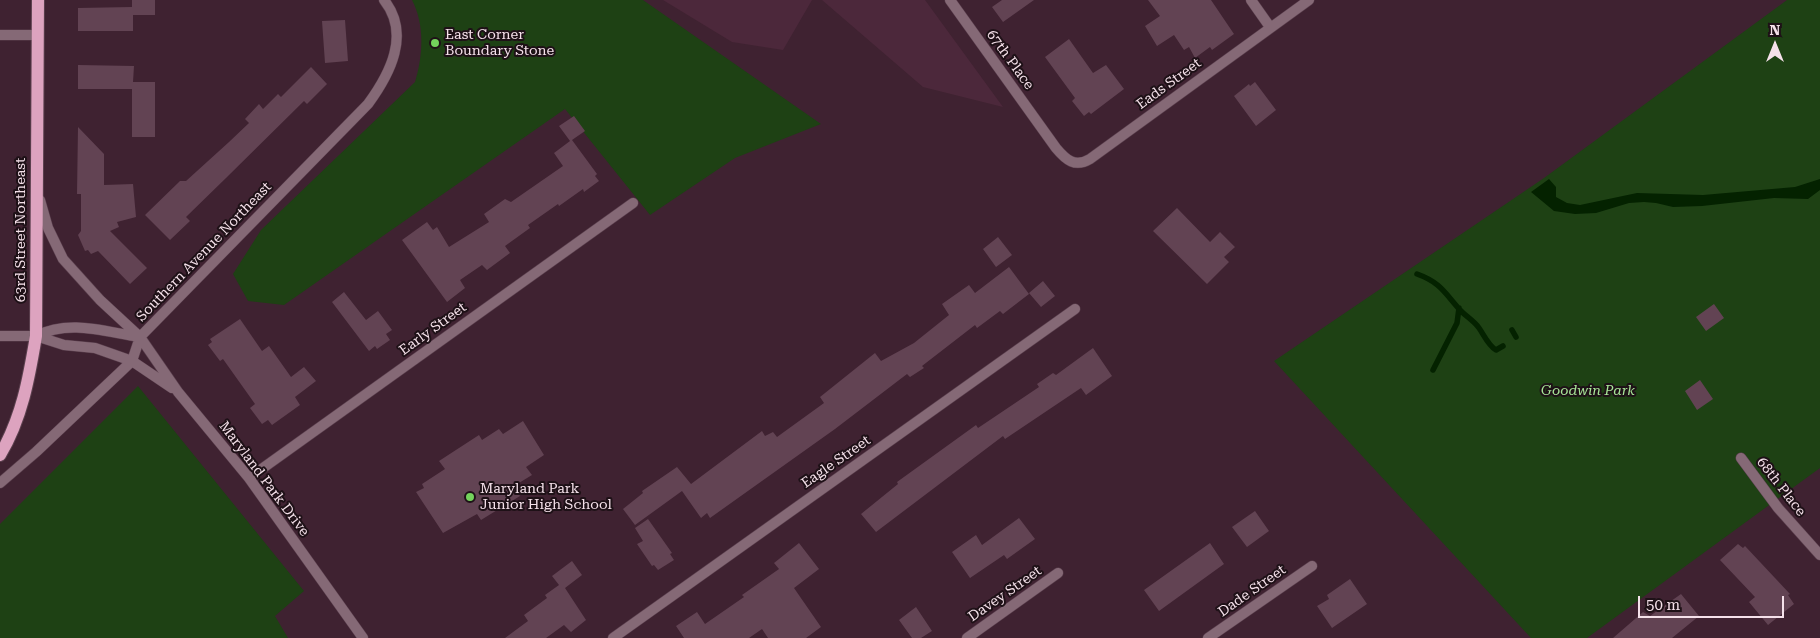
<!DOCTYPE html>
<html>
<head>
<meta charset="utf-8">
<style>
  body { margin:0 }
  #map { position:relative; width:1820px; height:638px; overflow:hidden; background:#3f2231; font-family:"Roboto Serif",serif }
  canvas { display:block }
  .north { position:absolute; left:1750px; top:20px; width:50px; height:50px; -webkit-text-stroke:4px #1e1117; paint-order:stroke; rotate:0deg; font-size:14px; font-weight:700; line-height:20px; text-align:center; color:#f5e1ea }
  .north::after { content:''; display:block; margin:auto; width:18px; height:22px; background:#f5e1ea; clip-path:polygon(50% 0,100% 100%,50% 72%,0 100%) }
  .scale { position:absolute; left:1638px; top:596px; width:146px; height:22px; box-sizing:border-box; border:2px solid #f5e1ea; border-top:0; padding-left:6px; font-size:15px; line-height:18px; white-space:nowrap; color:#f5e1ea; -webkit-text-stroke:4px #1e1117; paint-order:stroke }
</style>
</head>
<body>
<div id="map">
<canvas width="1820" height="638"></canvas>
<div class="north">N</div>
<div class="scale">50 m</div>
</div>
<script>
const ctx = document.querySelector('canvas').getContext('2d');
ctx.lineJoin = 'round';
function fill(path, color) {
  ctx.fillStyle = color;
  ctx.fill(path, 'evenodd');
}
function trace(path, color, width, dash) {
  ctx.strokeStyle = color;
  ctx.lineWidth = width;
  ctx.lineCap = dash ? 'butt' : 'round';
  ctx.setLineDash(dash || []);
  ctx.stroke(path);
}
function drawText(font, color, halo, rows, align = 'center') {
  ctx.font = font + ' "Roboto Serif",serif';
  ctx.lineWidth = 4;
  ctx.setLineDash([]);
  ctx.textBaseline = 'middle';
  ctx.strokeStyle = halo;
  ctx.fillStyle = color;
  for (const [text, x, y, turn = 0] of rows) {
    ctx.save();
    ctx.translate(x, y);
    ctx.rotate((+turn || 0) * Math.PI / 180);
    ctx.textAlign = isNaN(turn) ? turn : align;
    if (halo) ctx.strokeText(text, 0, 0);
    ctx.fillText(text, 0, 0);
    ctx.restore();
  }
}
fill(new Path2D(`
  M 663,0 L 812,0 L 783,50 L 732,42 Z
  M 822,0 L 925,0 L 1003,107 L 923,87 Z`), '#4c283b');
fill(new Path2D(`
  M 412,0 L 643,0 L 821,124 L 735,158 L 650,215 L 565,109 L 284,305 L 248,301 L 233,274 L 261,230 L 415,82 C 423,56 425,25 412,0 Z
  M 1787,0 L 1820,0 L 1820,468 L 1587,638 L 1531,638 L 1274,361 L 1544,178 Z
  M 138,386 L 304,591 L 275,616 L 288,638 L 0,638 L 0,524 Z`), '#1e4114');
fill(new Path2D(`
  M 1549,179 L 1556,187 L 1556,197 L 1567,203 L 1580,205 L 1637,193 L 1703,195 L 1795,187 L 1820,179 L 1820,190 L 1808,199 L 1774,198 L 1702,206 L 1673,207 L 1656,203 L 1644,202 L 1629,203 L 1596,213 L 1575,214 L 1554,211 L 1531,192 Z`), '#042200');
trace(new Path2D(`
  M 1417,274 C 1442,283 1445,294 1462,312 C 1467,317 1474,321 1479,328 C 1484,335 1488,345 1496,350 L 1503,346
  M 1512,330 L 1516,337
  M 1433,370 L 1457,323 L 1459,308`), '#042200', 5.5);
fill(new Path2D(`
  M 132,0 L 155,0 L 155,15 L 133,15 L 133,31 L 78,31 L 78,8 L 132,7 Z
  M 1002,0 L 1034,0 L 1003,22 L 992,7 Z
  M 1148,0 L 1211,0 L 1234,34 L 1212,50 L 1210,47 L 1195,58 L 1189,47 L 1184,50 L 1174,35 L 1157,46 L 1145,26 L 1160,16 Z
  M 345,20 L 348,61 L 325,63 L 322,21 Z
  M 1069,39 L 1093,73 L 1106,65 L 1124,89 L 1091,114 L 1089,112 L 1084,116 L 1072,101 L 1075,98 L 1045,57 Z
  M 78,65 L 134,66 L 133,82 L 155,82 L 155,137 L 132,137 L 132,89 L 78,89 Z
  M 311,67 L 327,84 L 307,104 L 304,101 L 226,178 L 186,217 L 190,221 L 170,240 L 145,215 L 180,181 L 186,181 L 229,142 L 249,123 L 245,119 L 259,104 L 263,109 L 278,94 L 281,97 Z
  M 1255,82 L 1276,110 L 1256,126 L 1234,96 L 1249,84 L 1250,86 Z
  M 574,116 L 585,131 L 572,140 L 597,174 L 595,176 L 599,181 L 584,192 L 583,189 L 559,206 L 558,204 L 528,225 L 530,228 L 505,246 L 510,253 L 487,270 L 482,265 L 460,280 L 465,288 L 447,302 L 402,240 L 427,222 L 433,230 L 437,227 L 449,247 L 489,222 L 484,214 L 505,199 L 511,202 L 563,166 L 554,153 L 570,141 L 559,126 Z
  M 78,127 L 104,154 L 104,185 L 133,184 L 136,217 L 117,222 L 119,227 L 110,231 L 147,268 L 130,284 L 98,251 L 91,254 L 88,250 L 85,251 L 78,235 L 81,231 L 81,194 L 77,194 Z
  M 1177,208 L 1210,242 L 1220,232 L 1235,247 L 1224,257 L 1229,262 L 1207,284 L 1153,231 Z
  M 998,237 L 1012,255 L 996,267 L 983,249 Z
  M 1009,267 L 1029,294 L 1003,314 L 1000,311 L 977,328 L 975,325 L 922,366 L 924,368 L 910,377 L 907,374 L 835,429 L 710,518 L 707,513 L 701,518 L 682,491 L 635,525 L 623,509 L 643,493 L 642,491 L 677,467 L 691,484 L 762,431 L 765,436 L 773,432 L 777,437 L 824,403 L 820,397 L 875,353 L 881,361 L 914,343 L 949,315 L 942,304 L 969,285 L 975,293 Z
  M 1043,281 L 1055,296 L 1041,307 L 1029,293 Z
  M 344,292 L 366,320 L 378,311 L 392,330 L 386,334 L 390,340 L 377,349 L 375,346 L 369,351 L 332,302 Z
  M 1714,304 L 1724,318 L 1706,331 L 1696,317 Z
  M 240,319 L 262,351 L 269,346 L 291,377 L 304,367 L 316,381 L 295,397 L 300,405 L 272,425 L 268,420 L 262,424 L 250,408 L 255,404 L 223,359 L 220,361 L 208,345 L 212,342 L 210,339 Z
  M 1093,348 L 1112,376 L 1086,395 L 1081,388 L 1005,439 L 1003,436 L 876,532 L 861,514 L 898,484 L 897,482 L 976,425 L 978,428 L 1039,387 L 1037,384 L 1053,373 L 1056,375 Z
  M 1700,380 L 1713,399 L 1697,410 L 1685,391 Z
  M 523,421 L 544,455 L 526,467 L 532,475 L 514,486 L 520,496 L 481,520 L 477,514 L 443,533 L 416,492 L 424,488 L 422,484 L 445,469 L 439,461 L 479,435 L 482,440 L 499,429 L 503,434 Z
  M 1255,511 L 1269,531 L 1247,547 L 1232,527 Z
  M 1019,518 L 1035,539 L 1007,559 L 1004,555 L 970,578 L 952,552 L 976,535 L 982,545 Z
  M 648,519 L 672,553 L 670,554 L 674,560 L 658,570 L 654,565 L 652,566 L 637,544 L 643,541 L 635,528 Z
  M 799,543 L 819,569 L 794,588 L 821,627 L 806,638 L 768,638 L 762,629 L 749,638 L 684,638 L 676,626 L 697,612 L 705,624 L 744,597 L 742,595 L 779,569 L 774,563 Z
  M 1210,543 L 1224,564 L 1159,611 L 1144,590 Z
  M 1738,544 L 1743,548 L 1745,546 L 1790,594 L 1788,595 L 1794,604 L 1768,625 L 1749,602 L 1755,597 L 1720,560 Z
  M 572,561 L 582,575 L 565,588 L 586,620 L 571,632 L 564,625 L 546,638 L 505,638 L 528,621 L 524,615 L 547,598 L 545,595 L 559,585 L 552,576 Z
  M 1350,579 L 1367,604 L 1332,628 L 1317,606 L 1329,599 L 1327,595 Z
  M 1681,594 L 1699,616 L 1672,638 L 1613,638 L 1643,612 L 1650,616 Z
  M 916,607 L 932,631 L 921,638 L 912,638 L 899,620 Z`), '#624353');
const minor = new Path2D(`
  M 950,0 L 1056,148 C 1066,160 1075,168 1090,159 L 1309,0
  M 1251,0 L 1270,27
  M 0,35 L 37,35
  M 40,200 L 48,228 L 63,259 L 100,300 L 140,337 L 178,392 L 249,478 L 363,638
  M 0,336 L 36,336 L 64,345 L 95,348 L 132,361 L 172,388
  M 36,336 C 70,319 105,332 140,337
  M 1741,458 L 1778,508 L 1820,555
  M 249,478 L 633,203
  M 0,483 L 36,452 L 132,361 L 140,337 L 368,104 C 390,74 411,34 384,0
  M 613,638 L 1075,309
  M 967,638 L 1058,573
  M 1208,638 L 1312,566`);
const primary = new Path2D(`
  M 0,455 C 22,418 29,378 36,336 L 38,0`);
trace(minor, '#5c414f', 11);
trace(primary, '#5c414f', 14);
trace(minor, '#856976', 10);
trace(primary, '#dda3bf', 12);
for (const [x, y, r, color] of [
  [435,43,5,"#74d25c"],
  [470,497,5,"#74d25c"]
]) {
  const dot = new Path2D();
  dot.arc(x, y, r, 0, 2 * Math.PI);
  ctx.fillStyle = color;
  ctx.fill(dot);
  trace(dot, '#1e1117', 2);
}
drawText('14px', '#f5e1ea', '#1e1117', [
  ["East Corner",445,35],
  ["Boundary Stone",445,51],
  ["Maryland Park",480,489],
  ["Junior High School",480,505]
], 'left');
drawText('14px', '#f5e1ea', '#1e1117', [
  ["67th Place",1010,60,54],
  ["Eads Street",1169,84,-36],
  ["63rd Street Northeast",21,230,-90],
  ["Southern Avenue Northeast",204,252,-46],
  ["Early Street",433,329,-36],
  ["Eagle Street",836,462,-35],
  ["Maryland Park Drive",264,479,53],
  ["68th Place",1781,487,52],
  ["Dade Street",1252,591,-35],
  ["Davey Street",1005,594,-35]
]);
drawText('italic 14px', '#a8e698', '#1e1117', [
  ["Goodwin Park",1588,391]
]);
</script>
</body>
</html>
